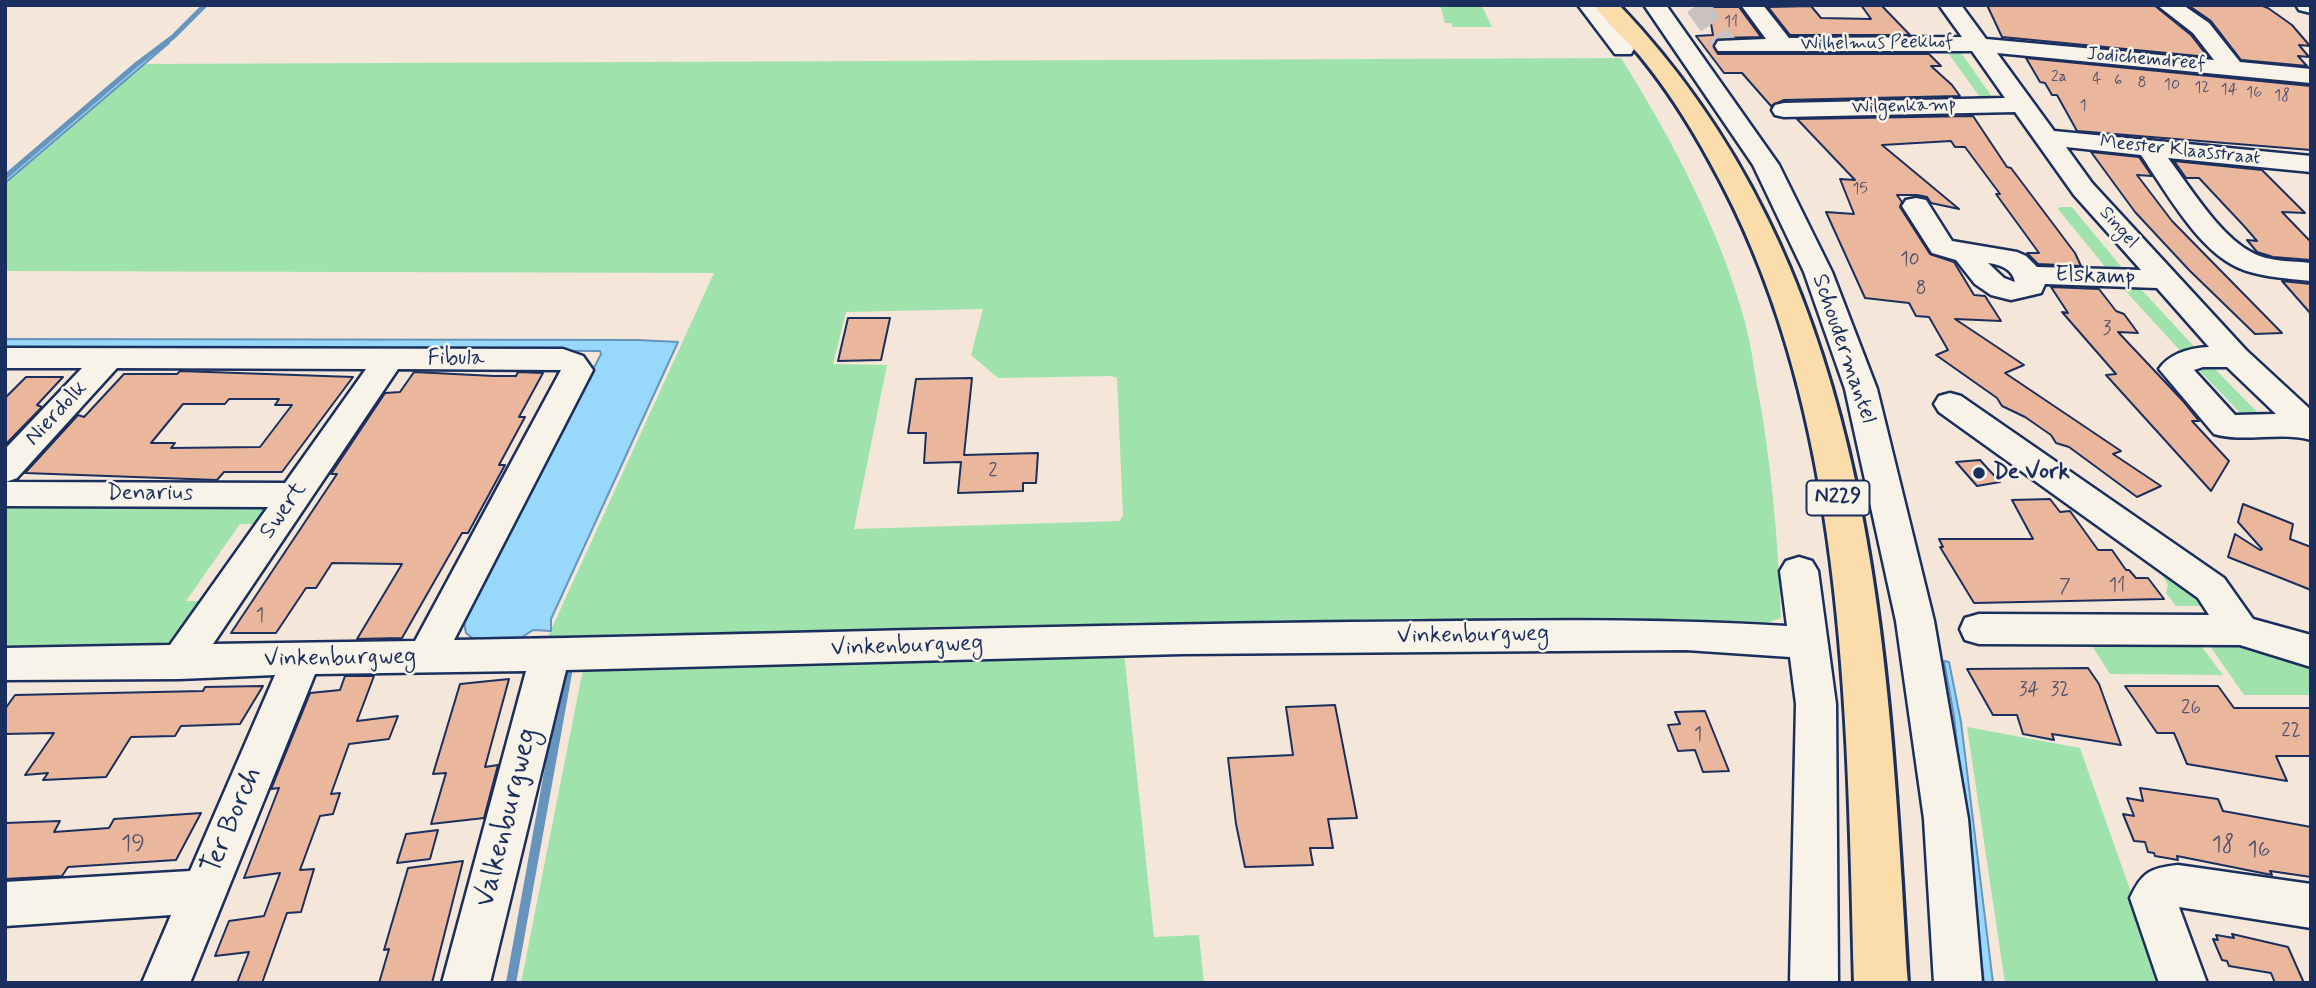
<!DOCTYPE html>
<html>
<head>
<meta charset="utf-8">
<style>
  body { margin:0 }
  #map { position:relative; width:2316px; height:988px; overflow:hidden; background:#f4e7d9; font-family:Mynerve,sans-serif }
  canvas { display:block }
  .frame { position:absolute; inset:0; border:7px solid #1b2f5e; pointer-events:none }
</style>
</head>
<body>
<div id="map">
<canvas width="2316" height="988"></canvas>
<div class="frame"></div>
</div>
<script>
const ctx = document.querySelector('canvas').getContext('2d');
ctx.lineJoin = 'round';
function fill(path, color) {
  ctx.fillStyle = color;
  ctx.fill(path, 'evenodd');
}
function trace(path, color, width, dash) {
  ctx.strokeStyle = color;
  ctx.lineWidth = width;
  ctx.lineCap = dash ? 'butt' : 'round';
  ctx.setLineDash(dash || []);
  ctx.stroke(path);
}
function drawText(font, color, halo, rows, align = 'center') {
  ctx.font = font + ' Mynerve,sans-serif';
  ctx.lineWidth = 5;
  ctx.setLineDash([]);
  ctx.textBaseline = 'middle';
  ctx.strokeStyle = halo;
  ctx.fillStyle = color;
  for (const [text, x, y, turn = 0] of rows) {
    ctx.save();
    ctx.translate(x, y);
    ctx.rotate((+turn || 0) * Math.PI / 180);
    ctx.textAlign = isNaN(turn) ? turn : align;
    if (halo) ctx.strokeText(text, 0, 0);
    ctx.fillText(text, 0, 0);
    ctx.restore();
  }
}
fill(new Path2D(`
  M 1440,5 L 1492,5 L 1482,6 L 1492,27 L 1453,27 L 1451,23 L 1445,23 Z
  M 1943,46 L 1957,47 L 1995,101 L 1982,100 Z
  M 1621,58 C 1673,141 1719,228 1745,322 C 1750,341 1753,361 1756,380 C 1771,458 1778,538 1781,618 L 1766,623 L 545,643 L 714,273 L 5,271 L 5,177 L 137,64 ZM 983,309 L 971,355 L 998,378 L 1111,376 L 1117,378 L 1123,516 L 1119,521 L 854,529 L 887,365 L 833,364 L 846,312 Z
  M 2060,207 L 2072,207 L 2128,275 L 2111,274 L 2058,209 Z
  M 2120,285 L 2138,286 L 2201,354 L 2185,356 Z
  M 2207,361 L 2265,420 L 2247,420 L 2193,364 Z
  M 2026,474 L 2038,474 L 2209,606 L 2176,606 L 2166,593 L 2168,585 L 2162,574 Z
  M 5,503 L 261,503 L 268,508 L 266,524 L 240,524 L 186,601 L 211,601 L 172,654 L 5,657 Z
  M 2087,638 L 2195,638 L 2223,675 L 2110,674 Z
  M 2205,639 L 2227,639 L 2311,660 L 2311,695 L 2244,695 Z
  M 1124,653 L 1154,937 L 1199,935 L 1204,983 L 521,983 L 584,664 Z
  M 1967,727 L 2080,748 L 2163,983 L 2005,983 Z`), '#9fe2ac');
const water = new Path2D(`
  M 163,43 L 169,43 L 5,183 L 5,177 Z
  M 5,339 L 638,340 L 678,342 L 551,619 L 551,631 L 533,630 L 516,641 L 476,641 L 466,633 L 464,622 L 601,354 L 600,351 L 5,348 Z
  M 1944,661 L 1949,662 L 1961,722 L 1993,983 L 1984,983 L 1954,716 Z`);
fill(water, '#98d8fa');
trace(water, '#6694bc', 2);
trace(new Path2D(`
  M 5,177 L 137,64 L 173,37 L 205,5`), '#6694bc', 5);
trace(new Path2D(`
  M 511,983 L 567,673`), '#6694bc', 10);
const building = new Path2D(`
  M 1861,5 L 1881,5 L 1910,35 L 1790,35 L 1768,7 L 1811,6 L 1821,18 L 1871,19 Z
  M 1987,5 L 2154,5 L 2191,35 L 2208,57 L 2002,37 Z
  M 2188,5 L 2260,5 L 2268,8 L 2292,25 L 2310,46 L 2299,45 L 2309,57 L 2298,56 L 2307,66 L 2241,60 L 2211,21 Z
  M 1708,7 L 1739,7 L 1761,37 L 1718,38 L 1713,47 L 1718,54 L 1929,54 L 1941,66 L 1931,66 L 1952,85 L 1960,96 L 1784,100 L 1771,106 L 1742,73 L 1724,73 L 1696,36 L 1713,35 L 1709,12 L 1711,12 Z
  M 2026,58 L 2311,86 L 2311,150 L 2077,131 L 2057,95 L 2052,95 L 2045,83 L 2040,82 Z
  M 1973,116 L 2007,167 L 2011,168 L 2075,253 L 2081,266 L 2038,264 L 2027,253 L 2039,253 L 1996,194 L 2000,194 L 1965,147 L 1955,147 L 1951,141 L 1882,145 L 1959,209 L 1931,203 L 1927,197 L 1917,195 L 1897,195 L 1902,202 L 1900,207 L 1930,254 L 1954,262 L 1974,295 L 1985,296 L 2001,321 L 1955,319 L 2024,365 L 2005,373 L 2121,451 L 2113,454 L 2161,486 L 2137,497 L 2069,447 L 2056,443 L 2051,435 L 2025,417 L 2002,406 L 1997,398 L 1936,355 L 1948,350 L 1929,317 L 1916,316 L 1909,303 L 1865,298 L 1826,212 L 1854,214 L 1840,179 L 1855,180 L 1797,119 Z
  M 2091,152 L 2139,157 L 2152,176 L 2137,175 L 2172,221 L 2282,333 L 2255,334 L 2189,270 L 2135,212 Z
  M 2174,161 L 2262,170 L 2305,213 L 2282,212 L 2311,242 L 2311,260 L 2273,257 L 2257,252 L 2247,240 L 2257,241 L 2244,226 L 2199,178 L 2186,178 Z
  M 2282,281 L 2311,284 L 2311,314 Z
  M 2051,287 L 2099,289 L 2116,311 L 2124,314 L 2138,333 L 2118,332 L 2183,401 L 2199,421 L 2192,421 L 2229,461 L 2211,491 L 2106,375 L 2116,374 L 2062,312 L 2068,313 Z
  M 848,318 L 890,318 L 881,360 L 838,361 Z
  M 180,371 L 353,377 L 282,472 L 224,472 L 217,480 L 25,473 L 78,415 L 84,417 L 124,374 L 177,374 ZM 229,399 L 279,399 L 275,405 L 292,405 L 260,447 L 171,448 L 175,443 L 151,443 L 183,404 L 225,404 Z
  M 414,372 L 494,376 L 516,376 L 518,372 L 543,373 L 519,417 L 525,417 L 499,465 L 505,465 L 468,533 L 462,533 L 402,638 L 357,639 L 402,564 L 332,563 L 316,588 L 306,588 L 276,633 L 231,633 L 337,474 L 331,474 L 385,393 L 400,392 Z
  M 26,377 L 63,377 L 37,405 L 42,407 L 5,445 L 5,398 Z
  M 972,378 L 964,455 L 1038,453 L 1036,483 L 1023,483 L 1023,491 L 958,493 L 961,462 L 924,463 L 926,433 L 908,433 L 916,379 Z
  M 1980,460 L 2000,482 L 1977,486 L 1956,462 Z
  M 2050,499 L 2060,512 L 2070,511 L 2098,550 L 2112,550 L 2126,570 L 2129,570 L 2136,578 L 2148,578 L 2164,599 L 1974,603 L 1940,547 L 1943,547 L 1939,539 L 2033,539 L 2012,500 Z
  M 2243,504 L 2293,524 L 2290,539 L 2311,547 L 2311,590 L 2228,557 L 2235,534 L 2260,550 L 2262,549 L 2238,522 Z
  M 2088,668 L 2099,684 L 2121,745 L 2052,734 L 2054,740 L 2023,734 L 2017,715 L 1993,715 L 1967,669 Z
  M 345,676 L 374,676 L 357,721 L 398,716 L 389,739 L 349,744 L 331,794 L 340,793 L 333,814 L 320,816 L 300,870 L 314,869 L 301,912 L 287,913 L 262,983 L 237,983 L 249,952 L 215,956 L 229,921 L 264,916 L 280,873 L 244,878 L 279,788 L 271,789 L 310,693 L 340,690 Z
  M 509,679 L 485,767 L 498,765 L 484,818 L 431,824 L 446,773 L 433,774 L 460,684 Z
  M 263,686 L 240,724 L 181,726 L 175,736 L 131,737 L 106,777 L 43,780 L 48,773 L 25,775 L 54,733 L 5,734 L 5,709 L 15,695 L 203,691 L 205,687 Z
  M 2125,686 L 2218,686 L 2234,708 L 2311,708 L 2311,756 L 2276,756 L 2287,781 L 2187,764 L 2174,733 L 2157,733 Z
  M 1335,705 L 1357,818 L 1328,819 L 1333,848 L 1310,848 L 1313,865 L 1245,867 L 1236,824 L 1228,758 L 1293,755 L 1286,707 Z
  M 1705,711 L 1729,771 L 1703,772 L 1695,750 L 1678,751 L 1668,725 L 1680,724 L 1675,712 Z
  M 2140,788 L 2218,799 L 2223,811 L 2311,827 L 2311,877 L 2270,871 L 2272,875 L 2177,856 L 2178,860 L 2155,856 L 2154,853 L 2148,852 L 2145,842 L 2134,841 L 2123,814 L 2134,816 L 2127,798 L 2143,801 Z
  M 201,813 L 176,860 L 68,867 L 62,876 L 5,879 L 5,823 L 60,821 L 54,832 L 109,828 L 114,819 Z
  M 438,830 L 430,859 L 397,863 L 406,834 Z
  M 463,861 L 432,983 L 379,983 L 389,949 L 384,950 L 408,868 Z
  M 2232,934 L 2288,947 L 2304,983 L 2275,983 L 2271,973 L 2229,966 L 2227,961 L 2222,960 L 2213,939 L 2218,940 L 2216,935 L 2234,938 Z`);
fill(building, '#eab69c');
trace(building, '#1b2f5e', 2);
trace(new Path2D(`
  M 1697,5 L 1726,46`), '#c9c2c0', 24, [24, 12]);
const minor = new Path2D(`
  M 1578,5 L 1600,5 L 1634,49 L 1631,54 L 1615,54 Z
  M 1644,5 L 1666,5 L 1779,165 L 1832,272 L 1877,389 L 1934,621 L 1968,819 L 1982,983 L 1934,983 L 1924,819 L 1896,621 L 1845,389 L 1804,272 L 1753,165 Z
  M 1741,5 L 1763,5 L 1789,38 L 1962,37 L 1939,5 L 1961,5 L 1986,39 L 2214,60 L 2193,33 L 2157,5 L 2183,5 L 2209,23 L 2240,62 L 2311,69 L 2311,83 L 1997,53 L 2054,131 L 2311,156 L 2311,172 L 2168,158 C 2190,187 2219,235 2251,252 C 2268,262 2292,261 2311,263 L 2311,281 C 2285,278 2253,277 2231,264 C 2195,244 2164,189 2141,155 L 2066,147 L 2092,183 L 2246,350 L 2311,410 L 2311,440 C 2280,431 2246,443 2214,434 L 2159,369 C 2170,353 2190,348 2209,347 L 2157,288 L 2045,284 L 2041,293 L 2011,300 L 1991,295 L 1975,284 L 1956,260 L 1932,253 L 1902,206 L 1906,200 L 1916,198 L 1926,200 L 1952,241 L 2017,252 L 2026,256 L 2037,267 L 2141,270 L 2074,195 L 2015,112 L 1784,117 L 1775,115 L 1772,110 L 1775,105 L 1784,103 L 2005,98 L 1972,51 L 1718,51 L 1715,46 L 1718,41 L 1766,39 ZM 1988,263 C 2002,265 2012,269 2015,282 L 2004,278 ZM 2203,367 L 2227,367 L 2276,414 L 2235,415 L 2194,370 Z
  M 2296,5 L 2311,5 L 2311,13 L 2299,10 Z
  M 5,348 L 563,349 L 583,356 L 593,370 L 454,640 C 753,635 1052,625 1351,622 C 1497,621 1642,617 1787,626 L 1780,571 L 1786,561 L 1799,557 L 1812,561 L 1818,571 L 1836,704 L 1838,983 L 1790,983 L 1796,704 L 1790,657 L 1686,650 L 1182,654 L 566,670 L 490,983 L 442,983 L 526,671 L 315,674 L 190,983 L 142,983 L 171,915 L 5,926 L 5,882 L 190,871 L 275,675 L 179,679 L 5,680 L 5,648 L 170,645 L 268,507 L 5,506 L 5,449 L 82,368 L 5,368 ZM 117,368 L 366,369 L 285,483 L 6,482 L 17,478 ZM 398,369 L 561,370 L 415,641 L 213,644 Z
  M 1950,393 L 1961,396 L 2224,578 L 2253,619 L 2311,635 L 2311,667 L 2240,645 L 1979,644 L 1965,640 L 1960,629 L 1965,618 L 1979,614 L 2209,615 L 2198,598 L 1939,412 L 1934,404 L 1939,396 Z
  M 2178,865 L 2311,884 L 2311,928 L 2179,907 L 2207,983 L 2159,983 L 2130,898 C 2142,872 2150,868 2178,865 Z`);
const major = new Path2D(`
  M 1594,5 L 1619,5 C 1874,272 1888,635 1908,983 L 1854,983 C 1847,710 1847,407 1710,162 C 1690,125 1667,89 1640,56 C 1626,39 1607,24 1594,5 Z`);
trace(minor, '#1b2f5e', 5);
trace(major, '#1b2f5e', 6);
fill(minor, '#f7f3e8');
fill(major, '#faddab');
for (const [x, y, r, color] of [
  [1979,473,7,"#1b2f5e"]
]) {
  const dot = new Path2D();
  dot.arc(x, y, r, 0, 2 * Math.PI);
  ctx.fillStyle = color;
  ctx.fill(dot);
  trace(dot, '#f7f3e8', 2.5);
}
drawText('16px', '#4f516e', null, [
  ["11",1731,23],
  ["2a",2059,78],
  ["4",2097,80],
  ["6",2118,82],
  ["8",2142,84],
  ["10",2172,86],
  ["12",2202,89],
  ["14",2229,91],
  ["16",2254,94],
  ["18",2282,97],
  ["1",2083,107],
  ["15",1860,190]
]);
drawText('19px', '#1b2f5e', '#f7f3e8', [
  ["Wilhelmus Peekhof",1877,44,-1],
  ["Jodichemdreef",2146,60,5],
  ["Wilgenkamp",1904,107,-2],
  ["Meester Klaasstraat",2180,151,6],
  ["Singel",2118,228,49]
]);
drawText('19px', '#4f516e', null, [
  ["10",1910,261],
  ["8",1921,290],
  ["3",2107,330],
  ["2",993,472],
  ["11",2117,587],
  ["7",2065,588],
  ["1",260,617],
  ["34",2029,691],
  ["32",2060,691],
  ["26",2191,709],
  ["22",2291,732],
  ["1",1698,736]
]);
for (const [x, y, w] of [
  [1838,498,63]
]) {
  const box = new Path2D();
  box.roundRect(x - w / 2, y - 17.5, w, 35, 5);
  ctx.fillStyle = '#f7f3e8';
  ctx.fill(box);
  trace(box, '#1b2f5e', 2);
}
drawText('bold 21px', '#1b2f5e', null, [
  ["N229",1838,498]
]);
drawText('23px', '#1b2f5e', '#f7f3e8', [
  ["Elskamp",2095,277,2],
  ["Schoudermantel",1843,349,71],
  ["Fibula",456,359],
  ["Nierdolk",57,414,-47],
  ["Denarius",150,494],
  ["Swert",284,511,-55],
  ["Vinkenburgweg",1473,636,-1],
  ["Vinkenburgweg",907,647,-2],
  ["Vinkenburgweg",340,659,-1]
]);
drawText('bold 23px', '#1b2f5e', '#f7f3e8', [
  ["De Vork",1993,473]
], 'left');
drawText('23px', '#4f516e', null, [
  ["19",133,845],
  ["18",2223,846],
  ["16",2259,851]
]);
drawText('28px', '#1b2f5e', '#f7f3e8', [
  ["Valkenburgweg",508,818,-76],
  ["Ter Borch",233,821,-67]
]);
</script>
</body>
</html>
